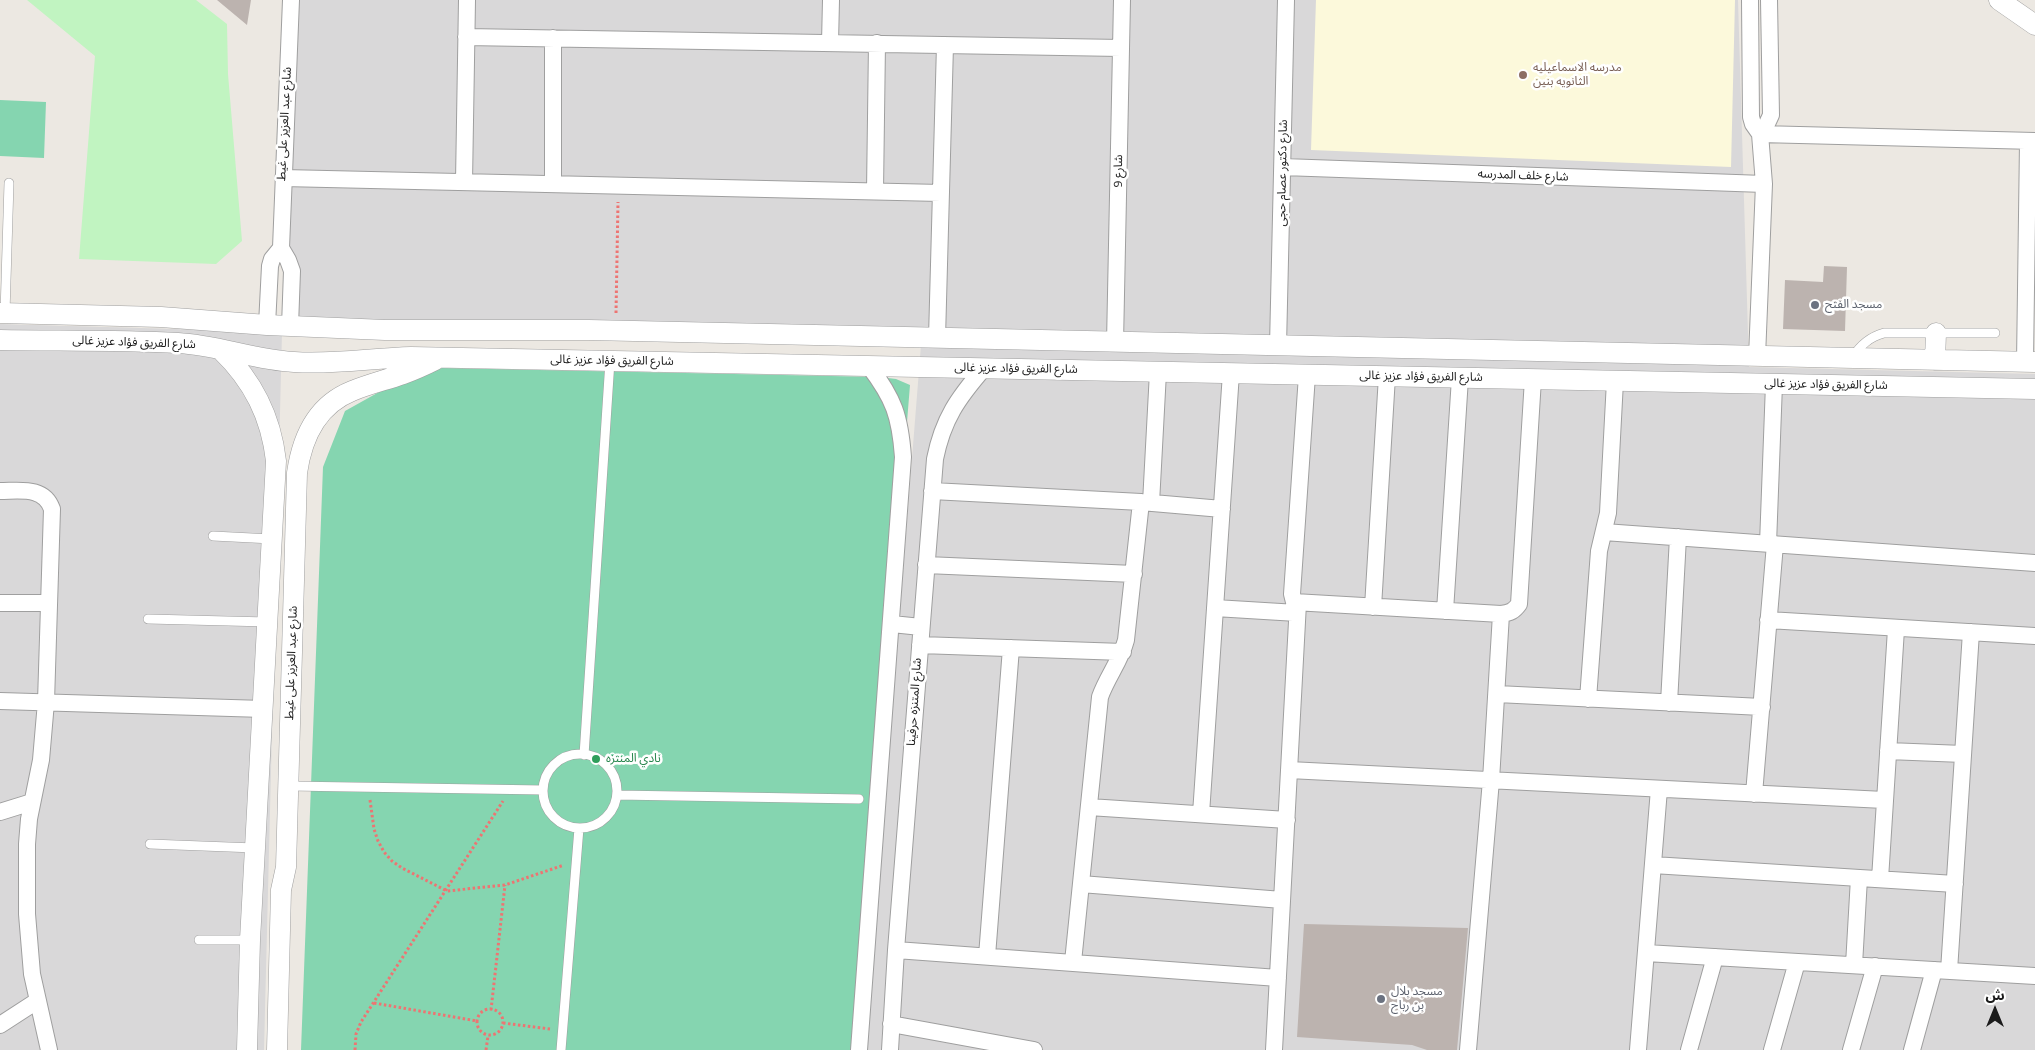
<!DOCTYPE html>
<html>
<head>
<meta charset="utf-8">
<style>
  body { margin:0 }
  #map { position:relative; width:2035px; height:1050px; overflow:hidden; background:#ece8e2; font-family:"Titillium Web","Noto Sans Arabic",sans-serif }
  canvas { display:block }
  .north { position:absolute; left:1970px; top:985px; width:50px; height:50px; -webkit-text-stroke:4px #fff; paint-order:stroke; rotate:0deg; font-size:14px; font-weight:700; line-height:20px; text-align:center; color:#1b1b1b }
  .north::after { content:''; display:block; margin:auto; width:18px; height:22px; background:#1b1b1b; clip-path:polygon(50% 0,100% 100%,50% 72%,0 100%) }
</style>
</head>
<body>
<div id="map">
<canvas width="2035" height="1050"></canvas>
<div class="north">ش</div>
</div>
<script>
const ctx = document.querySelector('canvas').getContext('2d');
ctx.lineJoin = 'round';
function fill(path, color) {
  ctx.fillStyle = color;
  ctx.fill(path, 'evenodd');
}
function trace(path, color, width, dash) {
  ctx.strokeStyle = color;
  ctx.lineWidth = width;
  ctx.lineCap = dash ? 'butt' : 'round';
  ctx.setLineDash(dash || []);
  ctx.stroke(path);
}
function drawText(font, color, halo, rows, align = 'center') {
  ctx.font = font + ' "Titillium Web","Noto Sans Arabic",sans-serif';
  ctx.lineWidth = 5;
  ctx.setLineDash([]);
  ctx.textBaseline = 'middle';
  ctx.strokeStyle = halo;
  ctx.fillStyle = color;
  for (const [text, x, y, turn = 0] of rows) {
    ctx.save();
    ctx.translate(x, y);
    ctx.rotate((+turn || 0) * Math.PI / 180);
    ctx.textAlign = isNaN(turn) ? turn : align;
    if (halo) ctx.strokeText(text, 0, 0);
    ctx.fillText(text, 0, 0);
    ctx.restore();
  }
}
fill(new Path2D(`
  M 296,0 L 1738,0 L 1749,367 L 2035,374 L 2035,1050 L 865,1050 L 921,345 L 282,333 L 264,1050 L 0,1050 L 0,324 L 282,332 Z`), '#d9d8d9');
fill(new Path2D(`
  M 1316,0 L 1735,0 L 1731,167 L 1311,150 Z`), '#fcf9db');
fill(new Path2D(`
  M 27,0 L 196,0 L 227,24 L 228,74 L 242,241 L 216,264 L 79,259 L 95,56 Z`), '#c1f4c1');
fill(new Path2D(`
  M 0,100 L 46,102 L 44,158 L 0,156 Z
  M 442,368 L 880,377 L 896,379 L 910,385 L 856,1050 L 301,1050 L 323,467 L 345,411 L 406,377 Z`), '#85d5b0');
fill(new Path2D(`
  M 217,0 L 251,0 L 247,25 Z
  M 1824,266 L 1847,267 L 1845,331 L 1783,329 L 1785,280 L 1823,282 Z
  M 1304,924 L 1468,928 L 1457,1050 L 1427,1050 L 1412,1045 L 1297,1037 Z`), '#bcb3af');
const service = new Path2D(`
  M 5,313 L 9,183
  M 1853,357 C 1861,344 1870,337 1884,333 L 1995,333
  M 213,536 L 272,539
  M 148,619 L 268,622
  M543 791a37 37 0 1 1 74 0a37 37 0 1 1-74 0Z
  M 584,755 L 610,361
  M 289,786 L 543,790
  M 617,795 L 859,799
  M 150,844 L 255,848
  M 199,940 L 250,940
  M 561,1050 L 579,828`);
const minor = new Path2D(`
  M 1750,0 L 1751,117 L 1753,124 L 1760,134 L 1764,184 L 1757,357
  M 466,37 L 1121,48
  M 553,38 L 553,184
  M 830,43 L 831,0
  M 1760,134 L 2035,141
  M 1760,134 L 1765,128 L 1771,115 L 1769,0
  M 1283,167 L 1764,184
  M 283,178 L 941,193
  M 464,182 L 467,0
  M 875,191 L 877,43
  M 267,325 L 270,266 L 272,259 L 281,248
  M 290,326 L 292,271 L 288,260 L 281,248 L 291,0
  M 937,338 L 945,45
  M 1115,343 L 1122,0
  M 1278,346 L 1286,0
  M 2025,362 L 2028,142
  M 1307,375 L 1292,594 L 1294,602 L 1501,614 C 1510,613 1514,611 1519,604 L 1533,379
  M 0,491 C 20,491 44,486 52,509 L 46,702 L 41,760 L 29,819 L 27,844 L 27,914 L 32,974 L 49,1050
  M 932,491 L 1141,502 L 1222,509
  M 1151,503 L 1158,372
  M 1604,532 L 2035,563
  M 1768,544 L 1774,384
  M 926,565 L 1134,574
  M 0,603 L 49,603
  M 1373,607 L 1387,376
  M 1215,608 L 1297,613
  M 1445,611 L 1460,378
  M 1768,620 L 2035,636
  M 892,624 L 921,627
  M 920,645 L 1123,652
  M 1497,694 L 1762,707
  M 1588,699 L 1599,551 L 1608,513 L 1615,381
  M 0,701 L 264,709
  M 1669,703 L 1678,537
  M 1888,751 L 1963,754
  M 1289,770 L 1884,800
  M 1754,794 L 1775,544
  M 1089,807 L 1287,820
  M 0,812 L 32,802
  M 1201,814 L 1231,373
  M 1653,865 L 1955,884
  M 1880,879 L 1896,629
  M 1081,884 L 1282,900
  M 896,950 L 1278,978
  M 1646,953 L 2035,976
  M 987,956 L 1011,648
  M 1073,962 L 1100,697 C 1107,677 1121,660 1126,640 L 1141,502
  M 1854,965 L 1859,878
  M 1949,971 L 1971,632
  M 891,1024 L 1034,1050
  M 0,1025 L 37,1001
  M 859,1050 L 903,457 C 900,416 894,399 869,366
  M 890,1050 L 896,950 L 935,459 C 943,419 958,398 984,368
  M 1274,1050 L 1298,603
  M 1468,1050 L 1491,780 L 1501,614
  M 1638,1050 L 1659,789
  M 1689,1050 L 1715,957
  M 1772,1050 L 1797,962
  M 1851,1050 L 1875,966
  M 1912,1050 L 1934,970`);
const tertiary = new Path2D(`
  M 1999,0 L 2035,25
  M 0,313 L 161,317 L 267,325 L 385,330 L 589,330 L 2035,362
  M 0,340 C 59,341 119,340 178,343 C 217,345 255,360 294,362 C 333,365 372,358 411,357 L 2035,389
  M 221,350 C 253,381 271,416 276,461 L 250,940 L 247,1050
  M 1935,360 L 1936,333
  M 277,1050 L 281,890 L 286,867 L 297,473 C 302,438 317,405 352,391 C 369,384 386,380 403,374 C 414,370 425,365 435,360`);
trace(service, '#9f9f9f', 10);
trace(minor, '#9f9f9f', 18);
trace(tertiary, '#9f9f9f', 21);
trace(new Path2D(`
  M 616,313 L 618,202
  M 370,800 L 374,829 L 378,841 L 384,852 L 392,861 L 402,868 L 447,891 L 505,885 L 564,865
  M 374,1003 L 477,1021
  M477 1022a13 13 0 1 1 26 0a13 13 0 1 1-26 0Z
  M 491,1010 L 505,885
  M 503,1023 L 550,1029
  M 355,1050 L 356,1034 L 361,1022 L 503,801
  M 486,1050 L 488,1036`), '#ed7472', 3, [2.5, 2.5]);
trace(service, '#fff', 9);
trace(minor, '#fff', 16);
trace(tertiary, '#fff', 20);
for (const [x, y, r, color] of [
  [1523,75,5,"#8d6e63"],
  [1815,305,5,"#6b7280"],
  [596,759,5,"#2e9e5b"],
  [1381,999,5,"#6b7280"]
]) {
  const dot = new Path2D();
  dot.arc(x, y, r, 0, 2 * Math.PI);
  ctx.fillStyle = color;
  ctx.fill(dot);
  trace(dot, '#fff', 2);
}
drawText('12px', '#785e54', '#fff', [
  ["مدرسه الاسماعيليه",1533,68],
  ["الثانويه بنين",1533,82]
], 'left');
drawText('12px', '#1b1b1b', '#fff', [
  ["شارع عبد العزيز على غيط",285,124,-87],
  ["شارع 9",1119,171,-89],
  ["شارع دكتور عصام حجى",1283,173,-89],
  ["شارع خلف المدرسه",1523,176,2],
  ["شارع الفريق فؤاد عزيز غالى",134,343,2],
  ["شارع الفريق فؤاد عزيز غالى",612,361,1],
  ["شارع الفريق فؤاد عزيز غالى",1016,369,1],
  ["شارع الفريق فؤاد عزيز غالى",1421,377,1],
  ["شارع الفريق فؤاد عزيز غالى",1826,385,1],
  ["شارع عبد العزيز على غيط",292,663,-88],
  ["شارع المتنزه حرفينا",915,702,-86]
]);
drawText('12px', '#5b616d', '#fff', [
  ["مسجد الفتح",1825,305],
  ["مسجد بلال",1391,992],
  ["بن رباح",1391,1006]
], 'left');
drawText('12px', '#27864d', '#fff', [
  ["نادي المنتزه",606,759]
], 'left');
</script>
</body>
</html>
